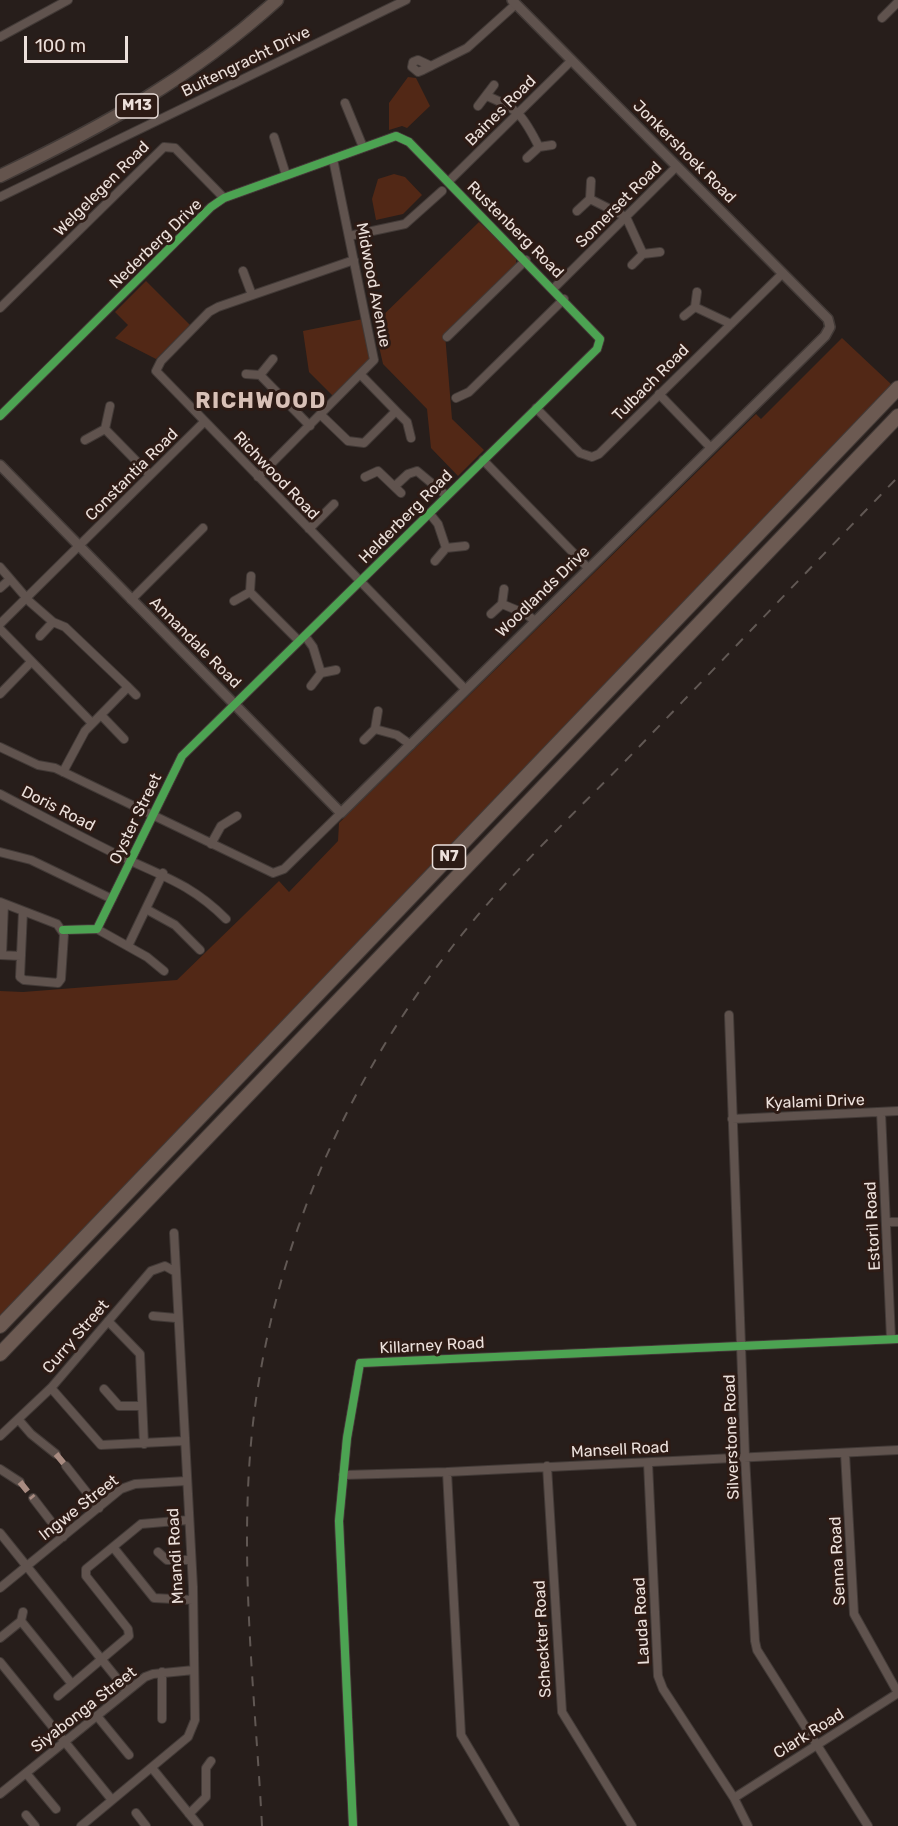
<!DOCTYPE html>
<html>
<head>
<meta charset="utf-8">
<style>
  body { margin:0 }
  #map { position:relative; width:898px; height:1826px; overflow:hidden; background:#271e1b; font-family:Rubik,sans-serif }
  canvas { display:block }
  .scale { position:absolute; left:24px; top:36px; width:104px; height:27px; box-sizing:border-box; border:3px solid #ece0db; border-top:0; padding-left:8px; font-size:18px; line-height:21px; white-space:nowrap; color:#ece0db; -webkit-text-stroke:4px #2d1b15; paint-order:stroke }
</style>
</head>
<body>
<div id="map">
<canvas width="898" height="1826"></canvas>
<div class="scale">100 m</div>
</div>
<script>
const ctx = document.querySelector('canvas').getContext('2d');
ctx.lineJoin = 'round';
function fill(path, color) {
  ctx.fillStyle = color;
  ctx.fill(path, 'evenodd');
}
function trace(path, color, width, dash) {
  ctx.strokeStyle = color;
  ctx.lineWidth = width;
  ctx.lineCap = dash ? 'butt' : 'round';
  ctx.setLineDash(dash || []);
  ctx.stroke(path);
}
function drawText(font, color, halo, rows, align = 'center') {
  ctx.font = font + ' Rubik,sans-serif';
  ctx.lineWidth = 6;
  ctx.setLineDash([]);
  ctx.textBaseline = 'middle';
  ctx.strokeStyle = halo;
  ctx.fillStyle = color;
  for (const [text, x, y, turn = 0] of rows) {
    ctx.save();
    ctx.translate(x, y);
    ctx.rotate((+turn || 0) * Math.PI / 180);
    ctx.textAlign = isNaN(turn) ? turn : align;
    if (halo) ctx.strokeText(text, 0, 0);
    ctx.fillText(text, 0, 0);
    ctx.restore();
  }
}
fill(new Path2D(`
  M 408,77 L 416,78 L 430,106 L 407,128 L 402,126 L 389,130 L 389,103 Z
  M 394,174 L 405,177 L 422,195 L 403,214 L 376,220 L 372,199 L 378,179 Z
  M 479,222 L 516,256 L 516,264 L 445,334 L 452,419 L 484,450 L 458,476 L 431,448 L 427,409 L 383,364 L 374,324 Z
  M 146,281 L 190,325 L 156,359 L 115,338 L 128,325 L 115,312 Z
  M 363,319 L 370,361 L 335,398 L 309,372 L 303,331 Z
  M 842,338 L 892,385 L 0,1316 L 0,991 L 23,992 L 177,980 L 279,881 L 289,892 L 338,841 L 339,823 L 756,414 L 761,419 Z`), '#522816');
const minor = new Path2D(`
  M 882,18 L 898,2
  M 0,37 L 68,0
  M 431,66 L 418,60 L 413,62 L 412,67 L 418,72 L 423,70 L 467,48 L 516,4
  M 487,96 C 519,109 524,117 539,147 L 527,158
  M 345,103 L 363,147
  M 478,106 L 494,85
  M 274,137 L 286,175
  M 539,147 L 552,145
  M 448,182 L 572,60
  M 0,197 L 406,0
  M 590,199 L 626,217 L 643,254
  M 577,211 L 590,199 L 591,181
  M 349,236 L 405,224 L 442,191
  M 354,260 L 218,307 L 209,312 L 161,361 L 156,371 L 466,690
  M 632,265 L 643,254 L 660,252
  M 243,271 L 252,295
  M 553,289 L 677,166
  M 695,307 L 697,292
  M 0,308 L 164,147 L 175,148 L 224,198
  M 684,316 L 695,307 L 731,324
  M 447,337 L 526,260
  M 246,374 L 260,375 L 310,426
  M 260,375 L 273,359
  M 659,394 L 711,448
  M 456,398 L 469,392 L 564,299
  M 536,408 L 580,453 L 592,457 L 599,454 L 783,273
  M 396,411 L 407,422 L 411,438
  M 321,415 L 348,441 L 364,443 L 396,411 L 361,375
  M 0,416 L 211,207 L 224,198 L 396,136 L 409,142 L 600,339 L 597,349 L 182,756 L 97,929 L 63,930
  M 105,429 L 150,475
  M 85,440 L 105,429 L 110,406
  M 483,460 L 589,569
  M 258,477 L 374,360 L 333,159
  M 365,477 L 378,471 L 401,493
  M 395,486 L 408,474 L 417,471 L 447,496
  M 430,514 L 438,524 L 446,548
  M 309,529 L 334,504
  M 435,561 L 446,548 L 465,546
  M 0,567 L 30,602 L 53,622 L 65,627 L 128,687 L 85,731 L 63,772
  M 251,576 L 250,592 L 299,641
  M 0,588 L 9,580
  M 131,600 L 203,528
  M 234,601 L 250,592
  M 502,604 L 526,614 L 535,621
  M 491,614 L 502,604 L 504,589
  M 0,624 L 204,422
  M 0,629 L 92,723
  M 40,636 L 53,622
  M 305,636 L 313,647 L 321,673 L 336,670
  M 311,686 L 321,673
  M 128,687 L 136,695
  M 0,694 L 31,662
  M 101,715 L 124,739
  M 375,729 L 378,711
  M 364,740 L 375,729 L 397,735 L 411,745
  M 0,747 L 38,765 L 55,768 L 273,873 L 284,869 L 341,813
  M 0,794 C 40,815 79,836 120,856 C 162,876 191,884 226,919
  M 211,844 L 221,826 L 237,816
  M 0,852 L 31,860 L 112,899
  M 0,902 L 57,924 L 64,934 L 61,979 L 58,983 L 24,980 L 20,977 L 23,911
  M 146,909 L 175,925 L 200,950
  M 97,929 L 147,957 L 164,971
  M 128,946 L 163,873
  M 0,955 L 21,956
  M 2,955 L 4,904
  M 729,1015 L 745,1456 L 755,1641 L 757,1650 L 868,1826
  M 881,1112 L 891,1339
  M 732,1119 L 898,1111
  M 887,1222 L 898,1222
  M 153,1316 L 176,1318
  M 108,1321 L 140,1354 L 144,1444
  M 51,1388 L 101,1445 L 183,1441
  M 104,1389 L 119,1406 L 142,1406
  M 18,1419 L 31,1434 L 56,1454
  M 0,1436 L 51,1388 L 151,1271 L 165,1266 L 174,1271
  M 845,1453 L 854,1614 L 898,1693
  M 648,1463 L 658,1676 L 663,1689 L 734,1798 L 748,1826
  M 66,1466 L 99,1508
  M 547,1466 L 562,1712 L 632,1826
  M 0,1469 L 20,1482
  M 447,1472 L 461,1735 L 515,1826
  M 343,1475 L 447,1472 L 898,1450
  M 33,1498 L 63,1537
  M 0,1533 L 127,1691
  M 113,1547 L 154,1598 L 193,1600
  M 158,1552 L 167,1560 L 190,1560
  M 0,1588 L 121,1489 L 135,1484 L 186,1481
  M 21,1621 L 23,1612
  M 0,1638 L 21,1621 L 72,1684
  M 0,1662 L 112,1800
  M 162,1672 L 162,1719
  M 58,1696 L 129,1636 L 128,1629 L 86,1576 L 86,1569 L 141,1524 L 188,1520
  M 97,1716 L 129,1755
  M 152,1768 L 199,1826
  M 26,1773 L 56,1809
  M 0,1794 L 145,1677 L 153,1674 L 194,1670
  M 734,1798 L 898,1693
  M 136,1813 L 146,1826
  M 189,1814 L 206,1797 L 206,1768 L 211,1761
  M 26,1815 L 35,1826
  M 81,1826 L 188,1737 L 195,1720 L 193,1587 L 174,1233
  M 353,1826 L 339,1521 L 347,1438 L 360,1363 L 898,1339`);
const tertiary = new Path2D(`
  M 0,465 L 341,813 L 825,336 L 830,327 L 828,319 L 512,0`);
const primary = new Path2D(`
  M 0,176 C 104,126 191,78 277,0`);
const motorway = new Path2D(`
  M 0,1326 L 898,388
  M 0,1354 L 898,416`);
trace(minor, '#423a37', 10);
trace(tertiary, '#423a37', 12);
trace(primary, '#423a37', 15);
trace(motorway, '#423a37', 16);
trace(minor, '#60534e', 8);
trace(tertiary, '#60534e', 9);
trace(primary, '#64544d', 12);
trace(motorway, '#6c5a52', 14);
trace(new Path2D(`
  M 262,1826 C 255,1692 238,1557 253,1423 C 273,1250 344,1085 452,947 C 506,877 573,815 635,751 C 723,660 810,568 898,477`), '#615854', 2, [10, 10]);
trace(new Path2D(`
  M 56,1454 L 66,1466
  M 20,1482 L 33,1498`), '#a88b81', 6, [12, 6]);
trace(new Path2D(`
  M 0,416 L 211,207 L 224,198 L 396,136 L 409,142 L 600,339 L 597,349 L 182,756 L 97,929 L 63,930
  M 353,1826 L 339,1521 L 347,1438 L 360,1363 L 898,1339`), '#4ca352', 8);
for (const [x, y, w] of [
  [137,106,42],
  [449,857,33]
]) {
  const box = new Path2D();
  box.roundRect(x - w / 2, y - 12, w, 24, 4.5);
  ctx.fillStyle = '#2d1b15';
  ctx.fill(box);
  trace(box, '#ece0db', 1.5);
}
drawText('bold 15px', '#ece0db', null, [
  ["M13",137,106],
  ["N7",449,857]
]);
drawText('16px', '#ece0db', '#2d1b15', [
  ["Buitengracht Drive",246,62,-26],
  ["Baines Road",501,111,-45],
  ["Jonkershoek Road",684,152,45],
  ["Welgelegen Road",102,189,-45],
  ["Somerset Road",619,205,-45],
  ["Rustenberg Road",515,230,45],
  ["Nederberg Drive",156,244,-44],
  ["Midwood Avenue",373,285,79],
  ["Tulbach Road",651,383,-45],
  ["Constantia Road",132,475,-45],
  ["Richwood Road",276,476,46],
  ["Helderberg Road",406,517,-45],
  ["Woodlands Drive",543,592,-44],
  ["Annandale Road",195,643,45],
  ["Doris Road",58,809,27],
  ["Oyster Street",136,819,-64],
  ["Kyalami Drive",815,1102,-2],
  ["Estoril Road",873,1226,-93],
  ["Curry Street",76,1337,-49],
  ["Killarney Road",432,1346,-3],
  ["Silverstone Road",732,1437,-92],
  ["Mansell Road",620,1450,-3],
  ["Ingwe Street",79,1508,-38],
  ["Mnandi Road",176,1556,-93],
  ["Senna Road",838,1561,-93],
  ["Lauda Road",642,1621,-93],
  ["Scheckter Road",543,1639,-93],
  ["Siyabonga Street",84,1710,-38],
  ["Clark Road",809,1734,-32]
]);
ctx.letterSpacing = '1.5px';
drawText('bold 22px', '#d8c0b6', '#2d1b15', [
  ["RICHWOOD",261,402]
]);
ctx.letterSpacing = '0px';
</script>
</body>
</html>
